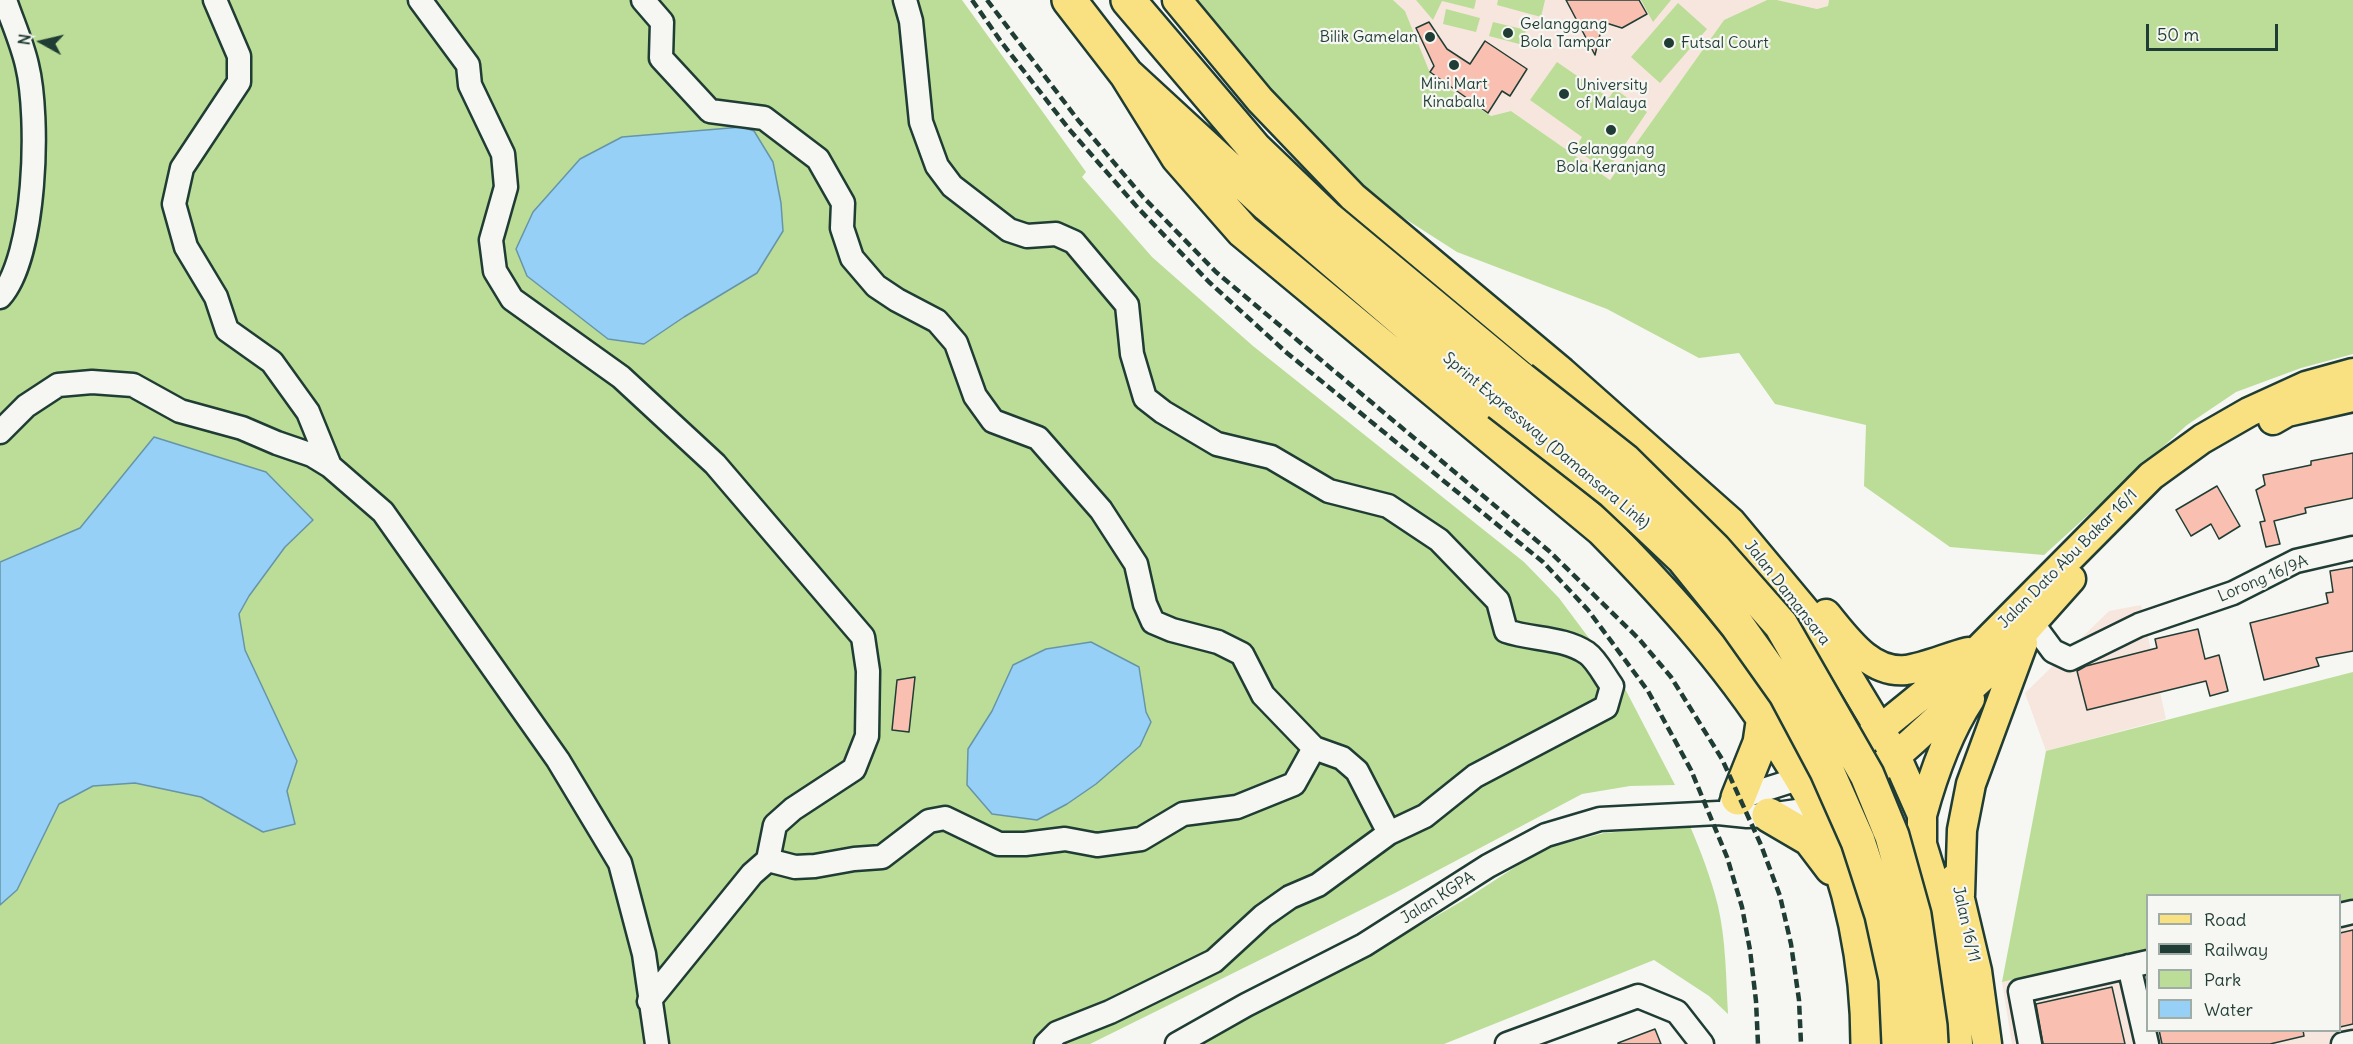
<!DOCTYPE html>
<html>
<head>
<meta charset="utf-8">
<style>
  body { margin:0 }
  #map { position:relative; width:2353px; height:1044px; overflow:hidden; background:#f6f6f2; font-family:Delius,sans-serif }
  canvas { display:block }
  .legend { position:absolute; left:2146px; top:894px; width:195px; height:138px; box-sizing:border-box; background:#f6f6f2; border:2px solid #a0aca6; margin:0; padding:8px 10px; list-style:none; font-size:18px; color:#1f3d34 }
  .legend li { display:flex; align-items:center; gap:12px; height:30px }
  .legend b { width:30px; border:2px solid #a0aca6 }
  .north { position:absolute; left:12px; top:12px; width:60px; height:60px; -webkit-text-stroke:4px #f6f6f2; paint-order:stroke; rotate:278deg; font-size:16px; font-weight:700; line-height:24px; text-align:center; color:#1f3d34 }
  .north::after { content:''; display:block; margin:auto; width:21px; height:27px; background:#1f3d34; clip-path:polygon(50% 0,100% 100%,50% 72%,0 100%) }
  .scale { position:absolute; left:2146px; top:24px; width:132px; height:27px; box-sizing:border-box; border:3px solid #1f3d34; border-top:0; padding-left:8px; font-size:18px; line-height:21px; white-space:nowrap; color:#1f3d34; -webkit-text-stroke:4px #f6f6f2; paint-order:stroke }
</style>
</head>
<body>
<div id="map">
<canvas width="2353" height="1044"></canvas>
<ul class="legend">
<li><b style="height:8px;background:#f9e181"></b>Road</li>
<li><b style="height:8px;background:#1f3d34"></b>Railway</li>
<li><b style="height:16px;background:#bbdd97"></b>Park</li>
<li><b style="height:16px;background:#96d0f6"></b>Water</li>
</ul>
<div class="north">N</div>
<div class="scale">50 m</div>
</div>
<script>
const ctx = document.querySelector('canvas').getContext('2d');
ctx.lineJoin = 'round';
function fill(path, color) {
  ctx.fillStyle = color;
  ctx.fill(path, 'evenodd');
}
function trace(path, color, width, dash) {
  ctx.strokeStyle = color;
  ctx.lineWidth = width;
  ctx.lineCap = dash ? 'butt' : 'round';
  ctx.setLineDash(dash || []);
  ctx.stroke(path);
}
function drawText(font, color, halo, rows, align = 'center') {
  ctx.font = font + ' Delius,sans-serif';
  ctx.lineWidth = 4.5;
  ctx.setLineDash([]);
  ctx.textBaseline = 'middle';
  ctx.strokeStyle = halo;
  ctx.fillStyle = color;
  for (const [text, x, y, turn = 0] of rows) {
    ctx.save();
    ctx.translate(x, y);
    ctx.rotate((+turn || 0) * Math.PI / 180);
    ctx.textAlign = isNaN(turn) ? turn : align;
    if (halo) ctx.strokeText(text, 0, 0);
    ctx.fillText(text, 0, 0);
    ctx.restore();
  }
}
fill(new Path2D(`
  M 1393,0 L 1767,0 L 1724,20 L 1610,180 L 1511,111 L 1491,116 L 1431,78 L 1405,11 Z
  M 1777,0 L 1829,0 L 1828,6 L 1817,9 Z
  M 2141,605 L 2166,719 L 2046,751 L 2025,693 L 2109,611 Z
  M 2353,902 L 2353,1044 L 2012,1044 L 2002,982 L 2147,949 L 2148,1030 L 2340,1030 L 2340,905 Z`), '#f7e6de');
fill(new Path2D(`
  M 0,0 L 962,0 L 1086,172 L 1082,177 L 1152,257 L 1253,346 L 1524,562 L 1559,598 L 1621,681 L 1675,785 L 1630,786 L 1582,794 L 1395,893 L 1090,1044 L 0,1044 Z
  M 1194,0 L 1393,0 L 1405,11 L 1432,78 L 1491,116 L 1511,111 L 1610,180 L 1724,20 L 1767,0 L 1777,0 L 1817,9 L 1828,6 L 1829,0 L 2353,0 L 2353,354 L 2301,368 L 2236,392 L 2187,425 L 2044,555 L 1950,547 L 1864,486 L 1866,425 L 1775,404 L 1739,353 L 1699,358 L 1607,309 L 1457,252 L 1379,202 L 1246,63 Z
  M 1416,0 L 1476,0 L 1474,9 L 1442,1 L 1433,20 Z
  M 1498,0 L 1545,0 L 1541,17 L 1497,5 Z
  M 1641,0 L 1671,0 L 1653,22 Z
  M 1678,3 L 1707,29 L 1660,83 L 1631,57 Z
  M 1446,9 L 1480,18 L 1476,32 L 1443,24 Z
  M 1493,22 L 1526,30 L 1523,45 L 1489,36 Z
  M 1557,62 L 1609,98 L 1615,89 L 1647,112 L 1607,171 L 1575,149 L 1582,137 L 1530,100 Z
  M 2353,672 L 2353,902 L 2340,905 L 2340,896 L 2148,896 L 2147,949 L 2002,982 L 2046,751 Z
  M 1690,826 C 1701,852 1711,878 1718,906 C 1726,941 1726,978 1728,1014 L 1709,996 L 1654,960 L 1444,1044 L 1199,1044 L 1357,962 L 1469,897 L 1543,849 L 1604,833 Z`), '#bbdd97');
const water = new Path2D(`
  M 742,127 L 754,131 L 773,162 L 781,203 L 783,231 L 757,273 L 684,317 L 644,344 L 608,339 L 527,276 L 516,249 L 533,212 L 580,159 L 622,137 Z
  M 154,437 L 266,472 L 313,520 L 285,547 L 249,596 L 239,614 L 245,650 L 297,761 L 287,791 L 295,824 L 263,832 L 201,797 L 135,783 L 93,786 L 59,804 L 17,890 L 0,905 L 0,562 L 80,528 Z
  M 1091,642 L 1139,667 L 1146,712 L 1151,722 L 1140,746 L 1096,784 L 1067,804 L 1037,820 L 992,814 L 967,785 L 968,749 L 992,711 L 1013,665 L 1046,649 Z`);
fill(water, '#96d0f6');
trace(water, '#6695a8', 1.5);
const building = new Path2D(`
  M 1566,0 L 1639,0 L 1647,14 L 1622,28 L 1603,22 L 1595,55 Z
  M 1429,22 L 1447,49 L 1470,64 L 1485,41 L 1527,69 L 1510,96 L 1502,91 L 1488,113 L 1430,72 L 1434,66 L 1416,28 Z
  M 2353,453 L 2353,498 L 2305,508 L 2306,513 L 2274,521 L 2280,544 L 2266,547 L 2260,522 L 2265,521 L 2256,490 L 2265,485 L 2263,475 L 2311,465 L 2311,461 Z
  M 2217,486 L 2240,526 L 2219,539 L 2211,524 L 2191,536 L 2176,510 Z
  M 2353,567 L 2353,651 L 2316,658 L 2319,666 L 2264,680 L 2250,623 L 2328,603 L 2326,593 L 2333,592 L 2330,571 Z
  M 2198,629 L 2205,659 L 2219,655 L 2228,691 L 2210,696 L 2206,681 L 2087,710 L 2077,671 L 2086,666 L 2157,648 L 2155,639 Z
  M 915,677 L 909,732 L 892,730 L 897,680 Z
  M 2353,930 L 2353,1024 L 2340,1027 L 2340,933 Z
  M 2112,987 L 2125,1044 L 2043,1044 L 2036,1004 Z
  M 1655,1029 L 1661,1044 L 1618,1044 L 1618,1043 Z
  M 2159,1030 L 2303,1030 L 2304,1036 L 2270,1044 L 2162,1044 Z`);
fill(building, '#f9bfb0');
trace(building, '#1f3d34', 1.5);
const minor = new Path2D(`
  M 215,0 L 239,56 L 239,82 L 182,168 L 174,204 L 186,247 L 216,297 L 227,330 L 272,362 L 308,412 L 330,466
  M 420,0 L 468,65 L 470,85 L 503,154 L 506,187 L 491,240 L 495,271 L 512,299 L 621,377 L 715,464 L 863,637 L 868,671 L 867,736 L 854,769 L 793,809 L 775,825 L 768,860
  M 643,0 L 662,22 L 661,58 L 710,111 L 764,118 L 818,159 L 843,203 L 842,228 L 852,258 L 876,286 L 897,300 L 937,321 L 956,343 L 975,396 L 993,421 L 1038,438 L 1101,510 L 1136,564 L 1145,604 L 1153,622 L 1172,630 L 1218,642 L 1242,654 L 1263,695 L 1314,748 L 1342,758 L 1357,771 L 1389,833
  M 905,0 L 911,21 L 921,122 L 937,166 L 952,186 L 1009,230 L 1027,236 L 1056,234 L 1074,242 L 1127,305 L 1132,354 L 1145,398 L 1163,412 L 1217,444 L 1271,457 L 1329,491 L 1388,506 L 1439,540 L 1498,601 L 1506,631 C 1533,640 1563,637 1587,653 C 1597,660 1605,677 1612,686 L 1606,707 L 1475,776 L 1425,816 L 1389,833 L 1318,885 L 1290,897 L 1263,916 L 1214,961 L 1110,1012 L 1057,1033 L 1046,1044
  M 0,297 C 36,257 40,118 27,65 C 22,43 12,21 5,0
  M 0,432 L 26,406 L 58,385 L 92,382 L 133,385 L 180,411 L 242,428 L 277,443 L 312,455 L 330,466 L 383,512 L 558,760 L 620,863 L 644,954 L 657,1044
  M 2033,624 L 2053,651 L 2070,659 L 2139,625 L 2233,593 L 2296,561 L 2353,548
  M 1731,803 L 1738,798 L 1801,778
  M 2340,915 L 2353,912
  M 2129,966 L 2147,1044
  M 649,1001 L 752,874 L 768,860 L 795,867 L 815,866 L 854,859 L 882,857 L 929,821 L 945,818 L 999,844 L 1025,844 L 1065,839 L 1097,845 L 1141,839 L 1183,814 L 1237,807 L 1294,784 L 1314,748
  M 1177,1044 L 1246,1005 L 1364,945 L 1488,866 L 1546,835 L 1600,819 L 1718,813 L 1747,816 L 1769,815 L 1818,808
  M 1507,1044 L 1638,996 L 1677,1012 L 1702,1044
  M 2030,1044 L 2020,991 L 2148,962
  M 2343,1044 L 2353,1042`);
const major = new Path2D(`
  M 1177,0 L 1260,100 L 1353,197 L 1562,372 L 1731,522 L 1817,625 L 1896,756 L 1922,815 L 1922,844 L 1942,909 L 1955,987 L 1958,1044
  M 2273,420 L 2287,412 L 2353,397
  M 1826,614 C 1846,638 1870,674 1906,670 C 1926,667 1948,657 1968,652
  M 1864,740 L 1879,730 L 1980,648 L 2151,476 L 2202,439 L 2249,412 L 2306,386 L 2353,373
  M 1820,807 L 1896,756 L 1914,740 L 1988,672 L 2071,579
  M 1922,815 C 1933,775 1947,734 1970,699
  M 1955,878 L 1977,971 L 1987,1044
  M 1960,895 L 1962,830 L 1971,784 L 2023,643`);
const highway = new Path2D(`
  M 1069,0 L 1127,75 L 1268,205 L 1499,403
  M 1128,0 L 1255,149 L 1327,218 L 1521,379
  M 1127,75 L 1178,157 L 1243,231 L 1602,529 C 1671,599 1738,673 1789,758 C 1799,774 1810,791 1818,809 C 1852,882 1868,965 1868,1044
  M 1738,798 L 1760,743 L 1764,716
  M 1769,815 L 1810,839 L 1832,868`);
trace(minor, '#1f3d34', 27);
trace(major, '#1f3d34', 33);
trace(highway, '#1f3d34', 38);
trace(minor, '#f6f6f2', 22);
trace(major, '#f9e181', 28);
trace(highway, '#f9e181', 33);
trace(new Path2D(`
  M 972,0 L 1002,43 L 1069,129 L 1138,208 L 1209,282 L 1287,353 L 1543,562 L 1588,610 L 1648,691 L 1691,770 L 1727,857 L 1742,907 L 1750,950 L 1756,1001 L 1758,1044
  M 987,0 L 1078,120 L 1143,197 L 1216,272 L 1549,551 L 1639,639 L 1671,677 L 1722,759 L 1761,845 L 1780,896 L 1791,944 L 1799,1000 L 1801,1044`), '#1f3d34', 4.5, [9, 4.5]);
const highwayBridge = new Path2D(`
  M 1521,379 L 1625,461 L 1714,549 L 1781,625 L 1867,775 L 1892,836 L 1914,915 L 1930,1026 L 1931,1044
  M 1499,403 L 1612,491 L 1683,558 L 1737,625 L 1786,694 L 1827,771 L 1858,841 L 1882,915 L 1896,979 L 1899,1044`);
trace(highwayBridge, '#1f3d34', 38, []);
trace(highwayBridge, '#f9e181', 33);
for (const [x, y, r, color] of [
  [1508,33,6,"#1f3d34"],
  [1430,37,6,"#1f3d34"],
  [1669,43,6,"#1f3d34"],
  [1454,65,6,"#1f3d34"],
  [1564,94,6,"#1f3d34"],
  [1611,130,6,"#1f3d34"]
]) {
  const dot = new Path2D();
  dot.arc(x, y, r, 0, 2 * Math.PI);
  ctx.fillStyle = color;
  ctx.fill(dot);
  trace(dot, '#f6f6f2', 2);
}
drawText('16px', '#1f3d34', '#f6f6f2', [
  ["Gelanggang",1520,24],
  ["Bola Tampar",1520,42],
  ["Bilik Gamelan",1418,37,"right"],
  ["Futsal Court",1681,43],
  ["Mini Mart",1454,84,"center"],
  ["Kinabalu",1454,102,"center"],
  ["University",1576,85],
  ["of Malaya",1576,103],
  ["Gelanggang",1611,149,"center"],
  ["Bola Keranjang",1611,167,"center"]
], 'left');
drawText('16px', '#1f3d34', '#f6f6f2', [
  ["Sprint Expressway (Damansara Link)",1546,441,40],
  ["Jalan Dato Abu Bakar 16/1",2068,559,-45],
  ["Lorong 16/9A",2263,579,-23],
  ["Jalan Damansara",1787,593,52],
  ["Jalan KGPA",1438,898,-32],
  ["Jalan 16/11",1966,924,77]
]);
</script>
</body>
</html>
